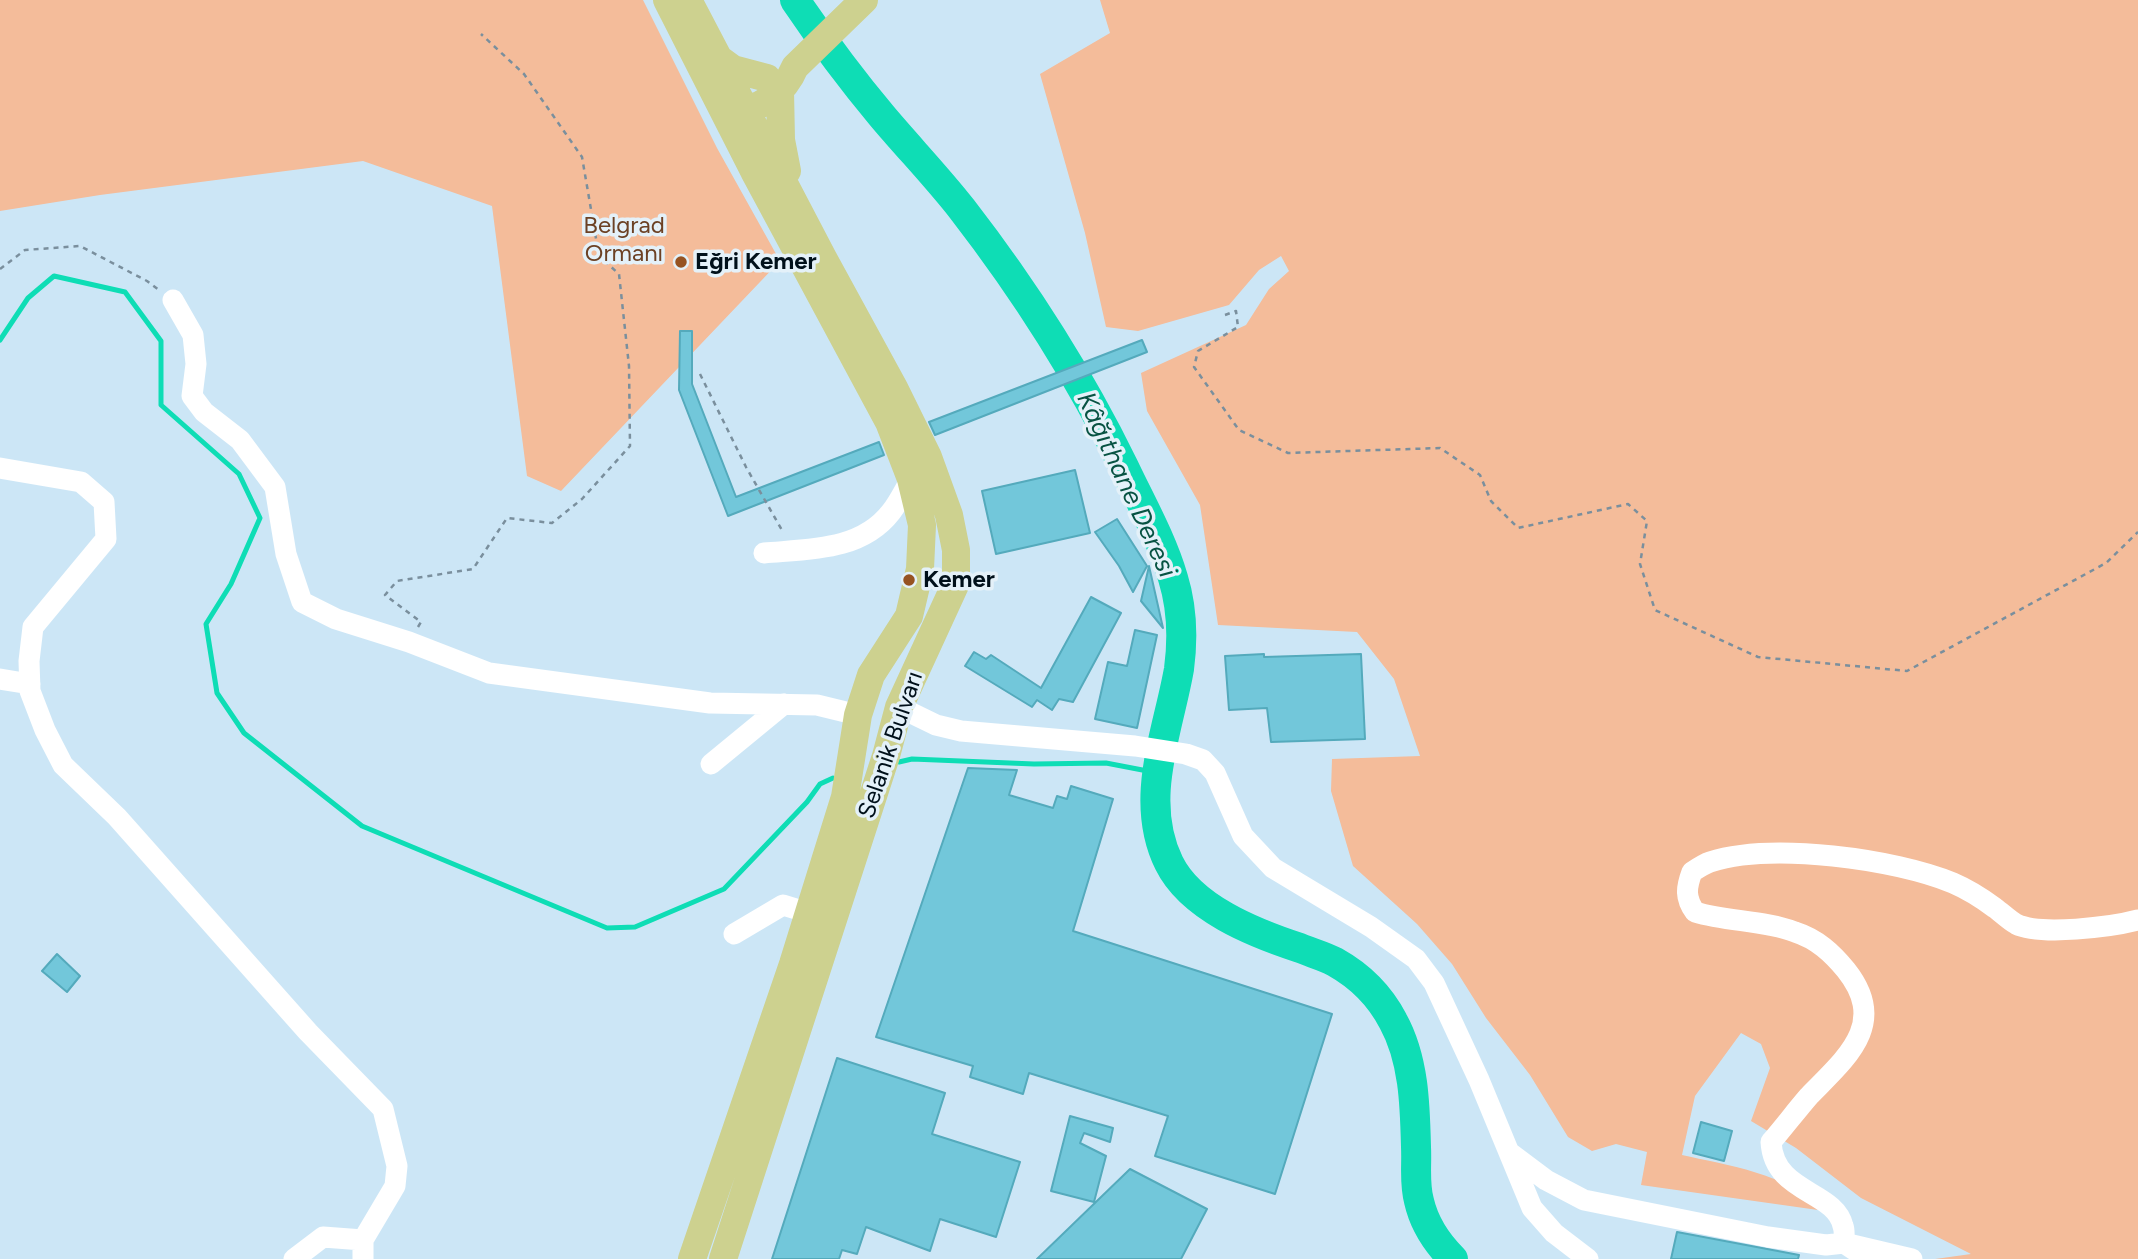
<!DOCTYPE html>
<html>
<head>
<meta charset="utf-8">
<style>
  body { margin:0 }
  canvas { display:block; background:#cce6f6 }
</style>
</head>
<body>
<canvas width="2138" height="1259"></canvas>
<script>
const ctx = document.querySelector('canvas').getContext('2d');
ctx.lineJoin = 'round';
function fill(path, color) {
  ctx.fillStyle = color;
  ctx.fill(path, 'evenodd');
}
function trace(path, color, width, dash) {
  ctx.strokeStyle = color;
  ctx.lineWidth = width;
  ctx.lineCap = dash ? 'butt' : 'round';
  ctx.setLineDash(dash || []);
  ctx.stroke(path);
}
function drawText(font, color, halo, rows, align = 'center') {
  ctx.font = font + ' Figtree,sans-serif';
  ctx.lineWidth = 7;
  ctx.setLineDash([]);
  ctx.textBaseline = 'middle';
  ctx.strokeStyle = halo;
  ctx.fillStyle = color;
  for (const [text, x, y, turn = 0] of rows) {
    ctx.save();
    ctx.translate(x, y);
    ctx.rotate((+turn || 0) * Math.PI / 180);
    ctx.textAlign = isNaN(turn) ? turn : align;
    if (halo) ctx.strokeText(text, 0, 0);
    ctx.fillText(text, 0, 0);
    ctx.restore();
  }
}
fill(new Path2D(`
  M 0,0 L 643,0 L 717,148 L 780,261 L 561,491 L 527,476 L 492,206 L 363,161 L 100,195 L 0,211 Z
  M 1100,0 L 2138,0 L 2138,1259 L 1935,1259 L 1971,1254 L 1861,1198 L 1796,1148 L 1751,1121 L 1770,1068 L 1761,1044 L 1741,1033 L 1695,1096 L 1682,1155 C 1724,1165 1791,1173 1818,1210 L 1641,1185 L 1647,1152 L 1616,1144 L 1592,1151 L 1568,1137 L 1530,1075 L 1486,1018 L 1452,964 L 1417,924 L 1353,866 L 1331,791 L 1332,759 L 1420,756 L 1394,679 L 1357,632 L 1218,625 L 1200,505 L 1147,411 L 1141,373 L 1246,325 L 1269,289 L 1289,271 L 1281,256 L 1259,270 L 1229,305 L 1138,331 L 1106,327 L 1085,233 L 1040,74 L 1110,33 Z`), '#f4bc9a');
trace(new Path2D(`
  M 0,340 L 28,298 L 54,276 L 125,292 L 161,341 L 161,405 L 239,474 L 260,518 L 231,584 L 206,624 L 217,693 L 244,733 L 362,826 L 607,928 L 635,927 L 724,889 L 807,802 L 820,784 L 833,778
  M 899,762 L 912,759 L 1034,764 L 1106,763 L 1158,773`), '#0eddb5', 5);
trace(new Path2D(`
  M 795,0 C 822,40 851,79 882,116 C 908,147 937,177 962,209 C 1024,289 1079,375 1124,467 C 1141,503 1162,540 1173,578 C 1182,607 1183,639 1179,669 C 1168,732 1138,800 1169,863 C 1191,908 1254,933 1300,948 C 1312,953 1324,956 1335,962 C 1360,976 1380,996 1393,1021 C 1414,1059 1415,1105 1416,1147 C 1417,1165 1414,1183 1419,1201 C 1424,1223 1437,1243 1453,1259`), '#0eddb5', 30);
const building = new Path2D(`
  M 680,331 L 692,331 L 692,384 L 736,497 L 879,442 L 884,455 L 728,516 L 679,390 Z
  M 1142,340 L 1147,352 L 935,435 L 929,422 Z
  M 1075,470 L 1090,533 L 996,554 L 982,491 Z
  M 1117,519 L 1147,566 L 1133,592 L 1119,566 L 1095,532 Z
  M 1149,566 L 1163,628 L 1141,601 Z
  M 1091,597 L 1121,613 L 1073,702 L 1059,699 L 1052,710 L 1037,700 L 1032,707 L 965,666 L 974,652 L 986,659 L 991,655 L 1041,688 Z
  M 1135,630 L 1157,635 L 1137,728 L 1095,719 L 1108,662 L 1127,666 Z
  M 1264,654 L 1264,657 L 1361,654 L 1365,739 L 1271,742 L 1267,708 L 1229,710 L 1225,656 Z
  M 968,768 L 1017,770 L 1009,795 L 1053,808 L 1057,796 L 1067,799 L 1071,786 L 1113,799 L 1073,931 L 1332,1014 L 1275,1194 L 1155,1156 L 1168,1116 L 1029,1073 L 1023,1094 L 970,1077 L 973,1066 L 876,1037 Z
  M 57,954 L 80,976 L 67,992 L 42,971 Z
  M 837,1058 L 945,1093 L 932,1134 L 1020,1162 L 996,1237 L 940,1219 L 930,1251 L 866,1227 L 857,1254 L 842,1250 L 839,1259 L 772,1259 Z
  M 1070,1116 L 1113,1128 L 1110,1142 L 1084,1133 L 1080,1143 L 1106,1156 L 1094,1202 L 1051,1191 Z
  M 1701,1122 L 1732,1131 L 1724,1161 L 1693,1153 Z
  M 1130,1169 L 1207,1209 L 1181,1259 L 1037,1259 Z
  M 1677,1232 L 1799,1255 L 1798,1259 L 1671,1259 Z`);
fill(building, '#72c7da');
trace(building, '#54aabc', 2);
trace(new Path2D(`
  M 0,269 L 25,250 L 80,246 L 147,281 L 159,290
  M 1225,315 L 1236,311 L 1238,327 L 1198,351 L 1194,367 L 1239,430 L 1288,453 L 1440,448 L 1480,475 L 1491,501 L 1518,528 L 1628,504 L 1647,521 L 1640,564 L 1655,610 L 1758,657 L 1907,671 L 2106,563 L 2138,532
  M 700,374 L 746,467 L 783,532
  M 418,627 L 421,622 L 385,595 L 397,581 L 473,569 L 507,518 L 552,523 L 582,499 L 630,446 L 629,366 L 619,274 L 599,256 L 582,157 L 524,74 L 481,34`), '#7a8f9d', 2.5, [5, 5]);
trace(new Path2D(`
  M 173,300 L 193,335 L 196,364 L 192,396 L 204,412 L 240,440 L 275,487 L 286,554 L 302,602 L 336,619 L 409,642 L 489,673 L 710,703 L 817,705 L 858,715
  M 0,468 L 81,482 L 104,502 L 106,539 L 33,627 L 29,661 L 30,691 L 45,730 L 63,765 L 117,817 L 308,1032 L 383,1109 L 397,1166 L 395,1186 L 363,1240 L 363,1259
  M 764,553 C 809,549 861,551 891,512 C 899,502 905,489 911,479
  M 0,679 L 30,684
  M 899,707 L 936,725 L 961,731 L 1135,746 L 1186,754 L 1203,760 L 1215,773 L 1243,836 L 1273,868 L 1371,927 L 1416,959 L 1434,983 L 1479,1080 L 1532,1208 L 1554,1233 L 1588,1259
  M 711,764 L 784,704
  M 734,934 L 783,905 L 809,913
  M 1510,1153 L 1546,1180 L 1584,1200 L 1768,1237 L 1826,1245 L 1844,1243 L 1912,1259
  M 294,1259 L 323,1237 L 363,1240
  M 1864,1259 L 1859,1253 L 1844,1243 C 1844,1238 1845,1231 1843,1226 C 1835,1190 1774,1194 1771,1142 C 1784,1127 1796,1111 1809,1096 C 1846,1058 1889,1024 1846,970 C 1832,953 1817,939 1795,932 C 1763,920 1728,922 1695,912 C 1685,898 1686,888 1692,872 C 1698,868 1704,864 1710,862 C 1772,842 1895,859 1953,883 C 1967,889 1983,899 1995,908 C 2002,913 2009,920 2016,924 C 2040,936 2112,927 2138,920`), '#fff', 21);
trace(new Path2D(`
  M 667,0 L 754,171 L 889,422 L 911,479 L 922,525 L 920,569 L 909,616 L 871,675 L 858,715 L 845,797 L 793,964 L 692,1259
  M 688,0 L 823,258 L 894,388 L 928,457 L 949,515 L 956,550 L 956,583 L 899,707 L 886,756 L 723,1259
  M 718,58 L 733,69 L 767,78
  M 780,90 L 781,140 L 787,171
  M 729,115 C 759,109 783,96 795,67 L 864,0`), '#cdd18f', 28);
for (const [x, y, r, color] of [
  [681,262,7,"#965322"],
  [909,580,7,"#965322"]
]) {
  const dot = new Path2D();
  dot.arc(x, y, r, 0, 2 * Math.PI);
  ctx.fillStyle = color;
  ctx.fill(dot);
  trace(dot, '#e4f1f9', 2.5);
}
drawText('24px', '#6c4124', '#e4f1f9', [
  ["Belgrad",624,226],
  ["Ormanı",624,254]
]);
drawText('bold 24px', '#00101a', '#e4f1f9', [
  ["Eğri Kemer",695,262],
  ["Kemer",923,580]
], 'left');
drawText('24px', '#00101a', '#e4f1f9', [
  ["Selanik Bulvarı",891,745,-71]
]);
drawText('italic 26px', '#085343', '#e4f1f9', [
  ["Kâğıthane Deresi",1126,485,65]
]);
</script>
</body>
</html>
